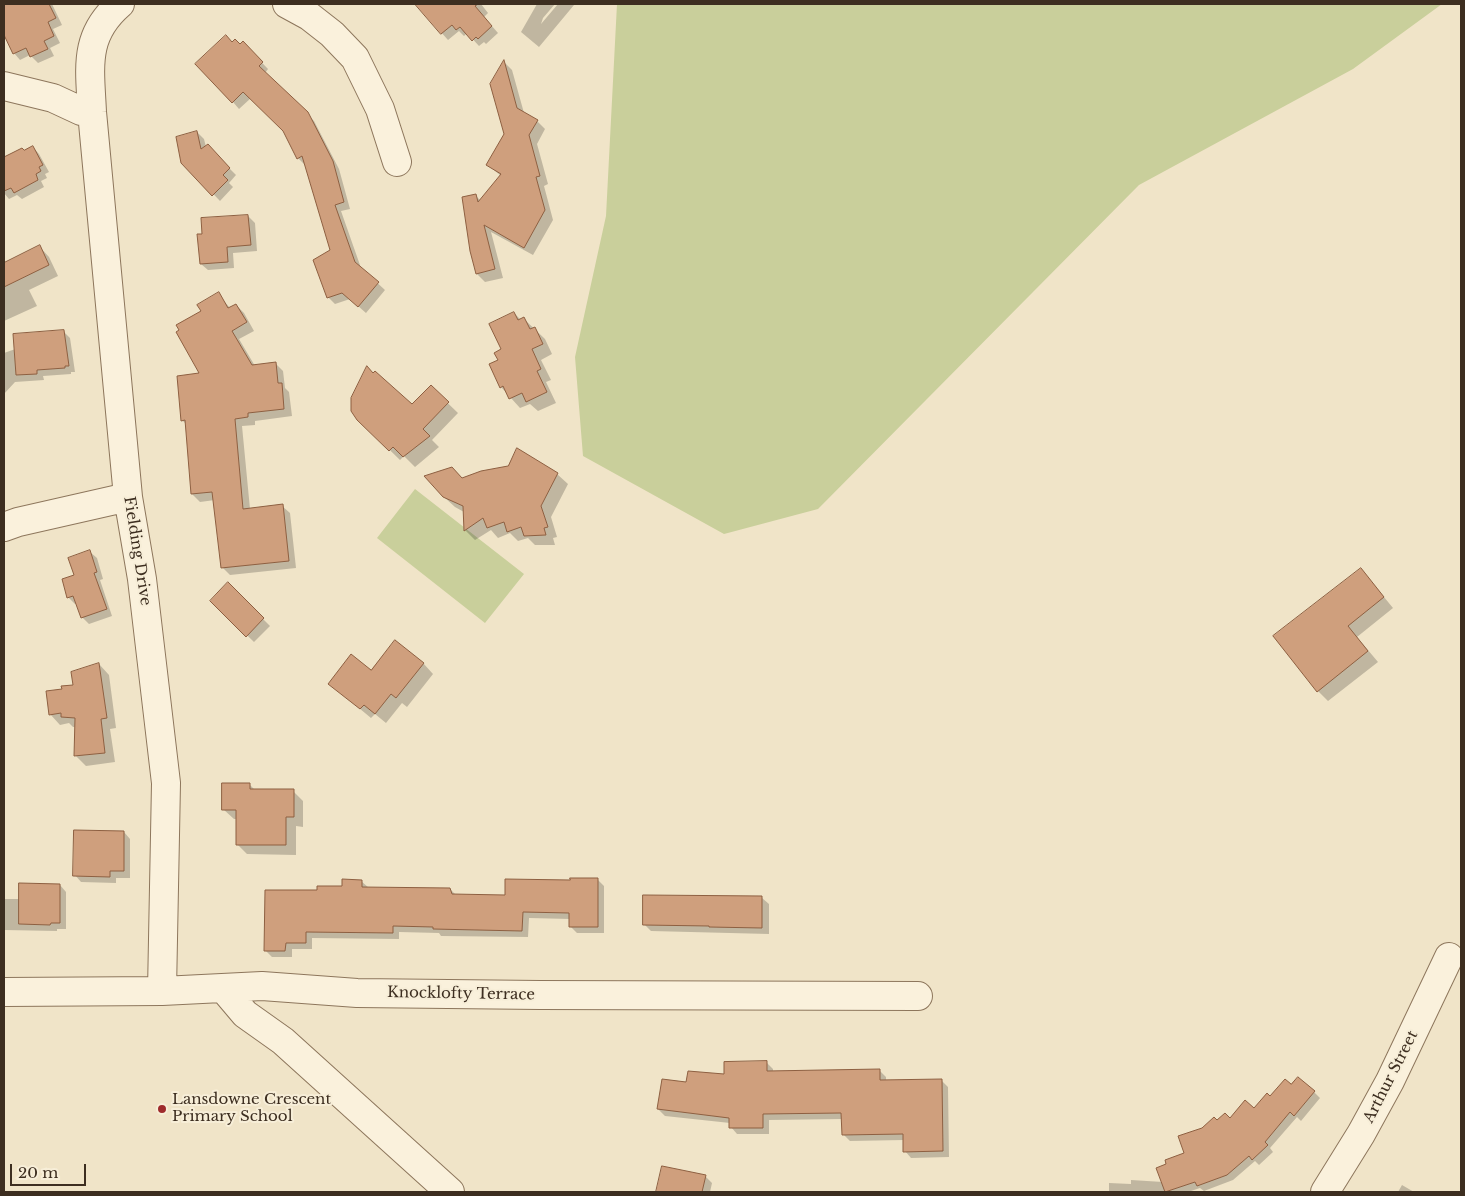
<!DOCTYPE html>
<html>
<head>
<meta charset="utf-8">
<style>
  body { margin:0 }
  #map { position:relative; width:1465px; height:1196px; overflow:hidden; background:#f0e4c8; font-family:"Libre Baskerville",serif }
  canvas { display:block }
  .frame { position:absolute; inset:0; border:5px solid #3d2e20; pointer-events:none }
  .scale { position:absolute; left:10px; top:1164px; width:76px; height:22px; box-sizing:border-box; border:2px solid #3d2e20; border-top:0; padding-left:6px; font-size:15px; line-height:18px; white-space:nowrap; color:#3d2e20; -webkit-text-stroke:4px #f7eed8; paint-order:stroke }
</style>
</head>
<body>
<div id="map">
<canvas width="1465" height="1196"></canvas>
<div class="frame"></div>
<div class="scale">20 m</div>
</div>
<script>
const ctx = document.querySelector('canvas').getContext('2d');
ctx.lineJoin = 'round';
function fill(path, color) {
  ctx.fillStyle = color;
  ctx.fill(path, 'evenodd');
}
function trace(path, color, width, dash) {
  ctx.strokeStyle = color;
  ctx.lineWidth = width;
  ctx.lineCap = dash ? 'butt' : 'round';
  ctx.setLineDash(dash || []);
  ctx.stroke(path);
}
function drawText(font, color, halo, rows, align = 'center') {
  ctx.font = font + ' "Libre Baskerville",serif';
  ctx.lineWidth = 4;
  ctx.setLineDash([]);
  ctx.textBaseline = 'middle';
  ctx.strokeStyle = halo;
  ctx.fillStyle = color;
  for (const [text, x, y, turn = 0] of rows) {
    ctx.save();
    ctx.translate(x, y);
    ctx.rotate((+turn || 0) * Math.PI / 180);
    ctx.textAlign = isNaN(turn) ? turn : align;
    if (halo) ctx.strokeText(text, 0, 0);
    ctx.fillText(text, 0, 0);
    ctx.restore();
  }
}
fill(new Path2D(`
  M 617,4 L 1442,4 L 1353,69 L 1139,185 L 818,509 L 724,534 L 583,456 L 575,357 L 606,216 Z
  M 415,489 L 524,574 L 485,623 L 377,538 Z`), '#c9cf9b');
fill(new Path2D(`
  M 4,4 L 16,4 L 18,8 L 27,4 L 52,4 L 62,25 L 53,29 L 60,43 L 50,48 L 54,56 L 38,63 L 30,55 L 20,60 L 14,53 L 4,32 Z
  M 432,4 L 481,4 L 488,13 L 484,17 L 498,33 L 486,44 L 484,42 L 479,46 L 467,33 L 464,36 L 459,31 L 448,40 L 423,12 Z
  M 537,4 L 555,4 L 543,18 L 541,24 L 558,4 L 574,5 L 539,47 L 521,32 Z
  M 232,43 L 240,46 L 243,43 L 268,69 L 265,73 L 314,121 L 339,169 L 350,209 L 341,211 L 361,268 L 385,290 L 366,313 L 350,299 L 335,304 L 328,297 L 332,251 L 305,165 L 298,158 L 285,131 L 251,98 L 239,109 L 233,102 Z
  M 504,62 L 512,70 L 524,113 L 537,121 L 545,129 L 537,144 L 548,184 L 544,186 L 553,220 L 533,255 L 491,232 L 503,278 L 485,282 L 477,274 L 476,196 L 481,201 L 501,176 L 488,165 L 505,135 Z
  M 197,132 L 204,139 L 206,147 L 207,146 L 236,175 L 229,183 L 233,187 L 220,201 L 183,162 Z
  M 33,147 L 39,154 L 49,172 L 45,174 L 47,178 L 41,181 L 44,187 L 22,199 L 17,195 L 9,199 L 4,193 L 4,158 L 22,149 L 24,152 Z
  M 248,216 L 255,223 L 257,251 L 233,253 L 234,268 L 208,270 L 201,264 L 204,235 Z
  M 39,246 L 49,257 L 58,276 L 29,290 L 37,306 L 4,321 L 4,263 Z
  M 218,294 L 230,308 L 236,305 L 244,313 L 254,331 L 239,339 L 255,366 L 275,363 L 283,371 L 285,388 L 289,392 L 292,416 L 255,421 L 255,425 L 242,426 L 250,509 L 282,506 L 290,513 L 296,568 L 230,575 L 222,567 L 215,500 L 200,502 L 192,494 L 186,424 L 182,420 L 201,374 L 203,311 Z
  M 514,313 L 521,320 L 524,319 L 545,339 L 552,354 L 541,360 L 551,380 L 546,382 L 556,403 L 538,411 L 530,404 L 520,408 L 501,387 L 499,361 Z
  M 64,332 L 70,338 L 75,372 L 71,372 L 71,374 L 43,376 L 44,380 L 15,382 L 4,394 L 4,353 Z
  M 431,387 L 458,413 L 432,440 L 439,447 L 415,467 L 404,456 L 400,460 L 358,419 L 412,406 Z
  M 452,468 L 463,479 L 557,474 L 568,484 L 551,517 L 557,537 L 553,538 L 555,545 L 535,545 L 528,538 L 518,541 L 510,533 L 498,538 L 491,530 L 475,540 L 465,530 L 464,512 L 455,507 L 444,497 Z
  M 90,552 L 97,558 L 103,579 L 100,580 L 112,616 L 89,624 L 82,617 L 77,603 L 75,604 L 68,597 L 76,576 Z
  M 1361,569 L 1393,608 L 1357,637 L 1378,662 L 1328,701 L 1318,691 L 1274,636 Z
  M 228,584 L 270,626 L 254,642 L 212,601 Z
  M 423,663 L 433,674 L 407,707 L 402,703 L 386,723 L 375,714 L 371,718 L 330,684 L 371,672 Z
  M 99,664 L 109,675 L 116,728 L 110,729 L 115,762 L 86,766 L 76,756 L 76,727 L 73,727 L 69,723 L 60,725 L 50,714 L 63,690 L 74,686 Z
  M 250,785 L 255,790 L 293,791 L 303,801 L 303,827 L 296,826 L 296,855 L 247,854 L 237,844 L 237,819 L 234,819 L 223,809 Z
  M 124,832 L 130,839 L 130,878 L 116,878 L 116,883 L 81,882 L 75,875 Z
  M 597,879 L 604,886 L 604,933 L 577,933 L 570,926 L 570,919 L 529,918 L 528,937 L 441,936 L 439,933 L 399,932 L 399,939 L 312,938 L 312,949 L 292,949 L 292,957 L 272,957 L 265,950 L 318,892 L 343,887 L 361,881 L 369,888 L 450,889 L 456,895 L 506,896 L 571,882 Z
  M 60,885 L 66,892 L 66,929 L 57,929 L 57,931 L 4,930 L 4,899 L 20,899 Z
  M 762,898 L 769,904 L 769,934 L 651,931 L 644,924 Z
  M 767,1063 L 773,1069 L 773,1072 L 879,1070 L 886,1077 L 886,1081 L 941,1080 L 948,1087 L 949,1157 L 911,1158 L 905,1151 L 904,1140 L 850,1141 L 843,1134 L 843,1119 L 769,1120 L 769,1134 L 737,1134 L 731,1127 L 730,1123 L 665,1116 L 658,1109 L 687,1083 L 725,1076 Z
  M 1291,1086 L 1314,1092 L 1320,1098 L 1301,1121 L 1297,1117 L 1270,1148 L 1273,1152 L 1259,1165 L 1255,1161 L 1233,1180 L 1204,1191 L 1200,1188 L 1188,1192 L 1109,1192 L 1109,1183 L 1131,1184 L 1131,1180 L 1163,1182 L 1186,1153 L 1217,1122 L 1230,1120 L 1254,1110 L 1271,1098 Z
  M 663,1167 L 705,1176 L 712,1183 L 710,1192 L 657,1192 Z
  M 1402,1185 L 1414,1192 L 1398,1192 Z`), '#0003');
const building = new Path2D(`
  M 4,4 L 49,4 L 56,18 L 48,22 L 54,36 L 44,41 L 48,49 L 30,57 L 26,48 L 13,54 L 4,35 Z
  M 415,4 L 478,4 L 475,6 L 492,26 L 478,39 L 476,37 L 472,41 L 460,27 L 456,30 L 452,25 L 441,34 Z
  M 226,35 L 232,42 L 235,39 L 240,44 L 243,41 L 263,62 L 259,66 L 308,112 L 333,161 L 344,202 L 335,205 L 355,262 L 379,282 L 358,307 L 342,293 L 327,298 L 313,260 L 330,250 L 302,156 L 297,159 L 283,131 L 243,92 L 232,103 L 195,64 Z
  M 504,60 L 517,108 L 538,120 L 529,135 L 540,176 L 536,177 L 545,210 L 524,248 L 484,225 L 495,269 L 476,274 L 470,251 L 462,197 L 476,194 L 478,202 L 501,174 L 486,165 L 504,134 L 490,84 Z
  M 197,131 L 201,149 L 208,144 L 230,168 L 223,175 L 228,180 L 212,196 L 181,163 L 176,137 Z
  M 33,146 L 43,165 L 39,167 L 41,171 L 36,174 L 38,180 L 14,193 L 11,188 L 4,191 L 4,157 L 22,148 L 24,150 Z
  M 248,215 L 251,245 L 227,247 L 228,262 L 200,264 L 197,234 L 202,234 L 201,218 Z
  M 40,245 L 49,265 L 4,287 L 4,263 Z
  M 219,292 L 228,308 L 236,304 L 247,322 L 232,331 L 252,365 L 276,362 L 278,383 L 282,383 L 284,409 L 248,413 L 248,417 L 235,419 L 243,509 L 283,504 L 289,561 L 221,568 L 212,492 L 191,494 L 185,420 L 181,421 L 177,376 L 199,373 L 176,332 L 179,330 L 176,325 L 201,311 L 197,305 Z
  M 514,312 L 518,320 L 524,317 L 530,329 L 535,327 L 543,344 L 532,349 L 541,369 L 537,371 L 547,392 L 526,402 L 522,393 L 509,399 L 503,386 L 500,388 L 489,364 L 498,360 L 494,353 L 501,349 L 489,324 Z
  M 64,330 L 69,366 L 65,366 L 65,368 L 37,370 L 37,374 L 16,375 L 13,334 Z
  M 367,366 L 373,373 L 375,371 L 412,404 L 431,385 L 449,402 L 423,429 L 430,436 L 403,457 L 393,447 L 389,451 L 357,420 L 351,411 L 351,398 Z
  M 517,448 L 558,473 L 541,506 L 548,527 L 544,528 L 546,535 L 524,536 L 521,527 L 507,532 L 504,522 L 487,528 L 483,518 L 464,531 L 463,506 L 443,497 L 424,476 L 452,467 L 462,478 L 481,471 L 508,466 Z
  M 90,550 L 97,572 L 94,573 L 107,609 L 81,618 L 73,596 L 67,598 L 62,579 L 74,575 L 68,558 Z
  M 1361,568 L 1384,597 L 1348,626 L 1368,651 L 1317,692 L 1273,636 Z
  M 228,582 L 264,618 L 246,637 L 210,601 Z
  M 395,640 L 424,663 L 396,698 L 391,694 L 375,714 L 364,705 L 360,709 L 328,684 L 351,654 L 371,670 Z
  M 99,663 L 107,718 L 101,719 L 105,753 L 74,756 L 75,718 L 61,717 L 61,713 L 49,715 L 46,691 L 62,689 L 61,686 L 73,685 L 71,672 Z
  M 222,783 L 250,783 L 250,789 L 294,789 L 294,817 L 286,817 L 286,845 L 236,845 L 236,810 L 222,810 Z
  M 74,830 L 124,831 L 124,871 L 110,871 L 110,877 L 73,876 Z
  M 570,878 L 598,878 L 598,927 L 569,927 L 569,913 L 523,912 L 522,931 L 433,929 L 433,927 L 393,926 L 393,933 L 306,932 L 306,943 L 286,943 L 285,951 L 264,951 L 265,890 L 317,890 L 317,886 L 342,886 L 342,879 L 362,880 L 362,887 L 450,888 L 452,894 L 505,895 L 505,879 L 570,880 Z
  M 19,883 L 60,884 L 60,923 L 51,923 L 50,925 L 19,924 Z
  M 643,895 L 762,896 L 762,928 L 709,927 L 709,926 L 643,925 Z
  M 767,1061 L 767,1071 L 880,1069 L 880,1080 L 942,1079 L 943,1151 L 903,1152 L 903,1134 L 842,1135 L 841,1113 L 763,1114 L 763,1128 L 729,1128 L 729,1118 L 657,1109 L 662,1079 L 686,1082 L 688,1071 L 724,1074 L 724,1062 Z
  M 1298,1077 L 1315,1091 L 1294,1116 L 1290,1112 L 1265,1142 L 1268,1145 L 1252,1160 L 1249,1156 L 1227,1175 L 1197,1186 L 1195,1182 L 1165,1192 L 1156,1168 L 1166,1164 L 1165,1160 L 1184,1153 L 1178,1136 L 1202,1128 L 1214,1117 L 1217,1120 L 1225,1113 L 1230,1118 L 1245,1100 L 1254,1108 L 1267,1093 L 1270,1096 L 1285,1079 L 1291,1084 Z
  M 662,1166 L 706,1175 L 702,1192 L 656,1192 Z`);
fill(building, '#cf9f7d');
trace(building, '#8d5f41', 1);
const minor = new Path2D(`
  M 120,4 C 83,36 90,68 92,112 L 128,497 L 142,579 L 166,783 L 162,991
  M 287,4 L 309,16 L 332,34 L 355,58 L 380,109 L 397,162
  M 4,86 L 53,98 L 81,111 L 92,112
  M 4,527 L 18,522 L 128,497
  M 223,988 L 245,1014 L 283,1041 L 450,1192
  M 4,992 L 162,991 L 262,986 L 357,993 L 540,995 L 918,996
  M 1325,1192 L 1361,1134 L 1390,1081 L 1449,957`);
trace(minor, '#8d765c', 30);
trace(minor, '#faf1dc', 28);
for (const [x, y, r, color] of [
  [162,1109,5,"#9e2a2b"]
]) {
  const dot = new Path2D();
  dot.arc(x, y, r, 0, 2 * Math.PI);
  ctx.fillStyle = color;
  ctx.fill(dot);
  trace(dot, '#f7eed8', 2);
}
drawText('15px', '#3d2e20', '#f7eed8', [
  ["Fielding Drive",137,551,81],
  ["Knocklofty Terrace",461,994,1],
  ["Arthur Street",1391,1077,-63]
]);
drawText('15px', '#3d2e20', '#f7eed8', [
  ["Lansdowne Crescent",172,1100],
  ["Primary School",172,1117]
], 'left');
</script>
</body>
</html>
